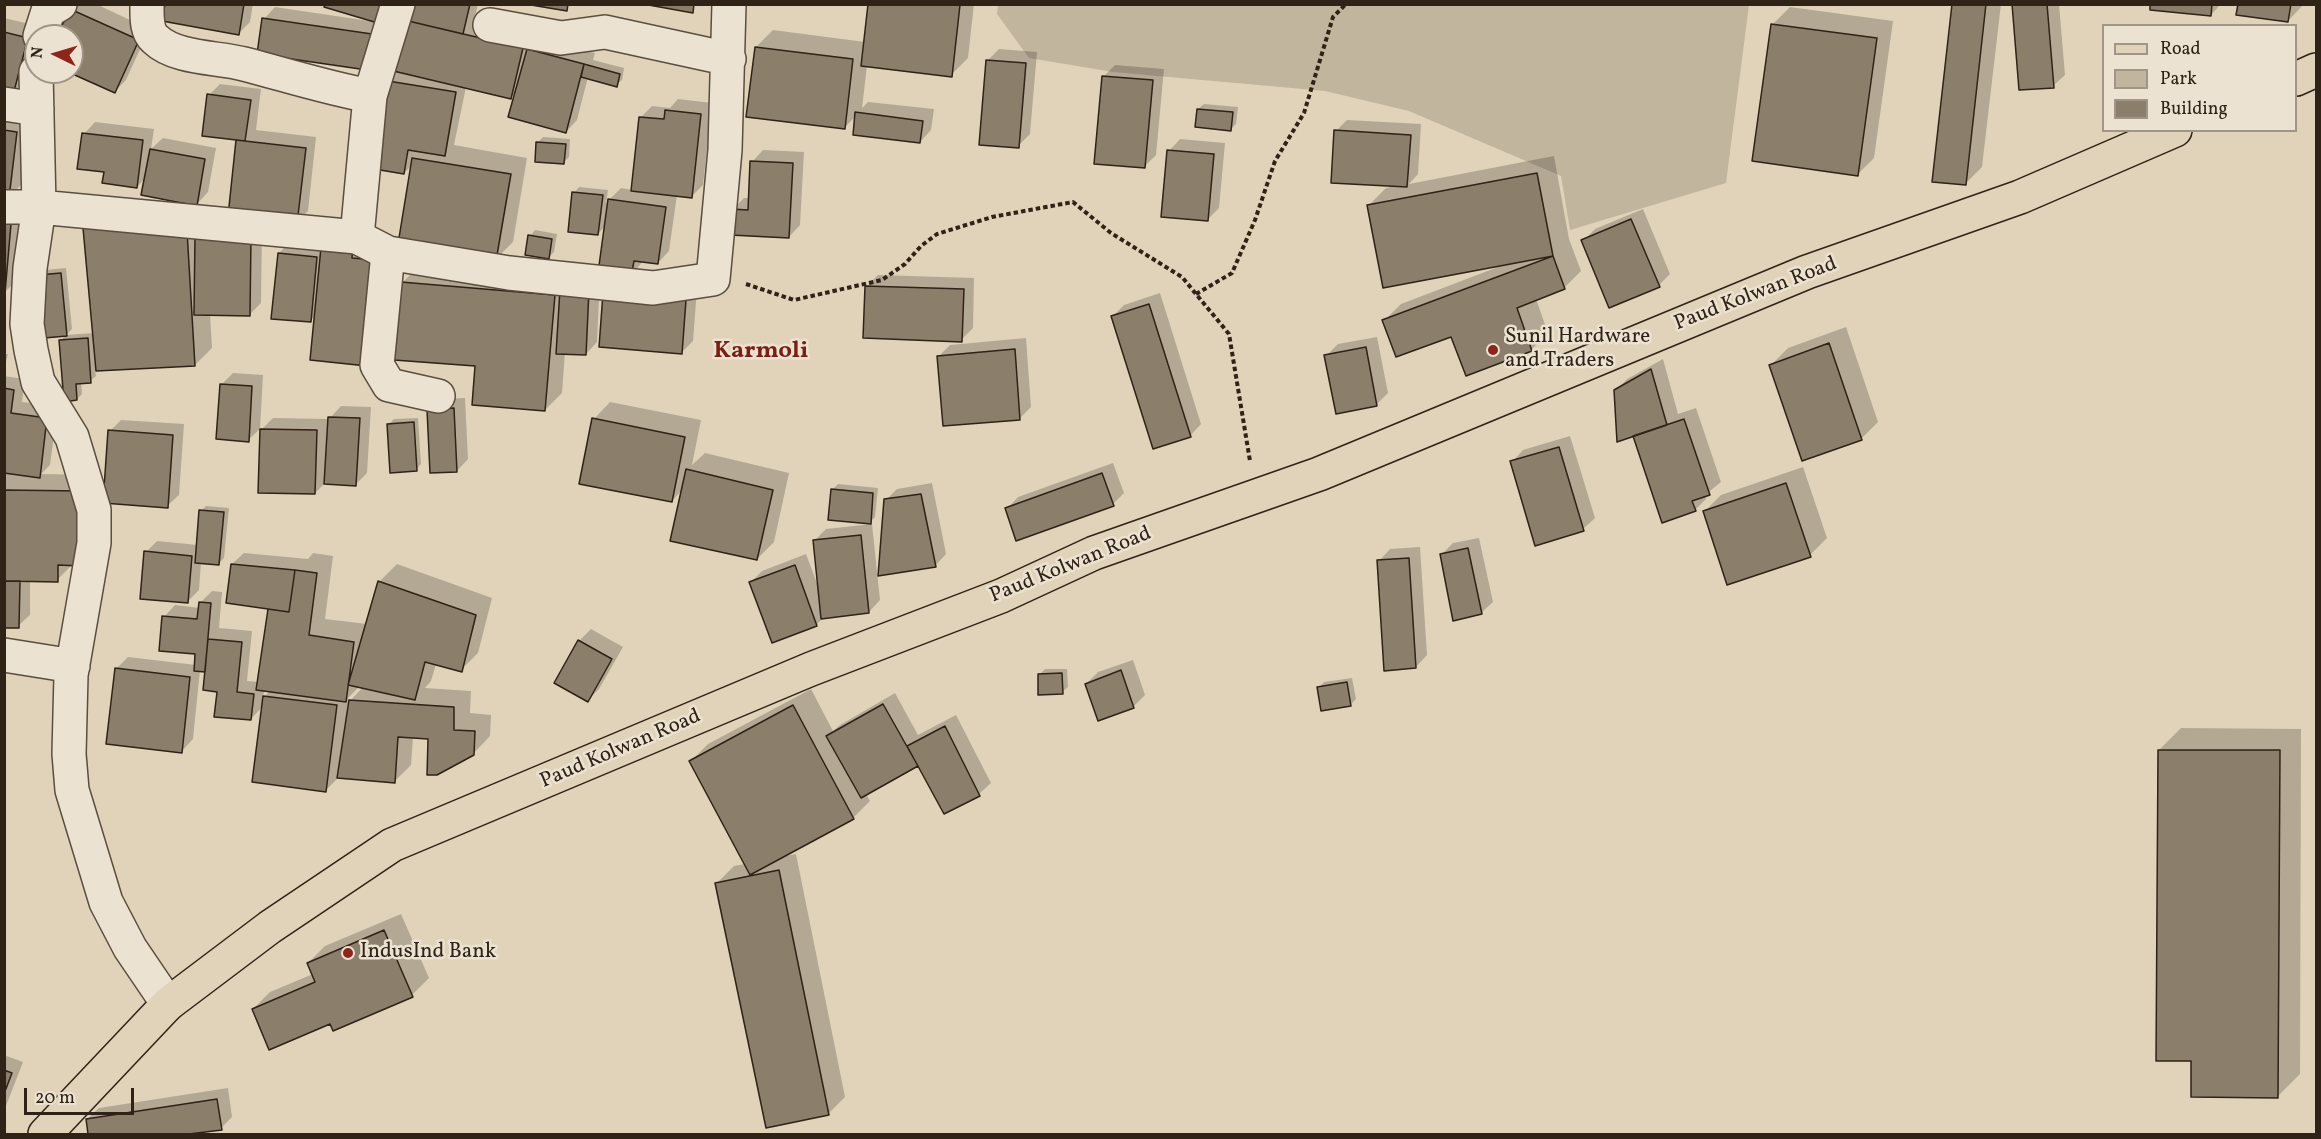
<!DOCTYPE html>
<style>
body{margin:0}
#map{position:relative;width:2321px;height:1139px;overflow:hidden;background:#e0d3b9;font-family:Vollkorn,serif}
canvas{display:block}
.frame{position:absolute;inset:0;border:6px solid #2f2216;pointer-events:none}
.legend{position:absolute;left:2102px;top:24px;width:195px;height:108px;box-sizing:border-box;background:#ebe2d2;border:2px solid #a09587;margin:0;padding:8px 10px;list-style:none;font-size:18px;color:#2f2216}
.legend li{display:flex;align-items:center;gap:12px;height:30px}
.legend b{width:30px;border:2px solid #a09587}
.north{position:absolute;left:24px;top:24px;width:60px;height:60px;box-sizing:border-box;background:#ebe2d2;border:2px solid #a09587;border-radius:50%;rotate:275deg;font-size:16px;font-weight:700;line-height:24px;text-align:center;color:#2f2216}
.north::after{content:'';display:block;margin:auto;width:21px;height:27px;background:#8f2418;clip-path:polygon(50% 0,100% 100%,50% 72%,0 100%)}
.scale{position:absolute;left:24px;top:1088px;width:110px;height:27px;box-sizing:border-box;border:3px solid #2f2216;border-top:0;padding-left:8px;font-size:18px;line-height:21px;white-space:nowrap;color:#2f2216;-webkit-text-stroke:4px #ebe2d2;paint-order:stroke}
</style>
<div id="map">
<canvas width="2321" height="1139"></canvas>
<div class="frame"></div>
<ul class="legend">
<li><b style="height:8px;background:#e0d3b9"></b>Road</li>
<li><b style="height:16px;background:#c2b59d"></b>Park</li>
<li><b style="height:16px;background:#8b7e6b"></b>Building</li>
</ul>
<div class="north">N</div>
<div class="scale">20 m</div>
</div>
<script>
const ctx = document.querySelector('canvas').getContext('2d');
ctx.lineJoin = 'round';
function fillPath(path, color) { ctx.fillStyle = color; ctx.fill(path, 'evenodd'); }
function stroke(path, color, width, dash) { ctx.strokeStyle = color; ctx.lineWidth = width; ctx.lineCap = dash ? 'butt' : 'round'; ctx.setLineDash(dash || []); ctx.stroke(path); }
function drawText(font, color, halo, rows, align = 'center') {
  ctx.font = font + ' Vollkorn,serif'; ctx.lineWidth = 5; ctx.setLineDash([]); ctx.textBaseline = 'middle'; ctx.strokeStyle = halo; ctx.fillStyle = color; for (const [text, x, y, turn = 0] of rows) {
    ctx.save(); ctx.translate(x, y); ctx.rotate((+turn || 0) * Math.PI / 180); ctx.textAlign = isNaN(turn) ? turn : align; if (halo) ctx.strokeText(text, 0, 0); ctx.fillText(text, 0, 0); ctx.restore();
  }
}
const green = new Path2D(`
 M998 4H1749V5L1726 183 1570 230 1561 176 1409 111 1325 91 1113 72 1029 58 997 14Z`);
const shadow = new Path2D(`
 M76 4H96L149 29 126 80 114 92 72 72V36H59Z
 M167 4H253L250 22 238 34Z
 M398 4 378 56 264 19 275 7 369 21Z
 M409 4H478L475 16 539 31 538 38 595 53 593 60 624 68 622 80 616 85 588 77 577 120 566 132 516 92 511 97 466 87 454 145 527 158 513 242 496 259 413 164 404 173 369 167Z
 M869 4H974L968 58 951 75 867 66 862 108 868 102 934 109 931 130 920 142 857 115 844 128 756 47 773 30 865 42Z
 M1954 4H2001L1982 167 1965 184Z
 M2013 4H2059L2065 75 2053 86Z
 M2152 4H2221L2211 15Z
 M2239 4H2304L2288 21Z
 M1790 7 1893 21 1874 158 1857 175 1773 24Z
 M4 18 38 26 24 82 12 93 4 91Z
 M999 49 1037 52 1030 134 1018 146 987 61Z
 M1115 65 1164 69 1156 155 1144 167 1103 77Z
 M220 84 261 89 256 130 316 137 308 211 297 222 230 214 238 139 209 95Z
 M678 99 712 103 703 185 691 197 677 195 669 251 658 263 643 261 631 276 605 226 598 234 574 193 579 187 608 190 606 203 621 188 633 190 641 117 652 106 670 108Z
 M1204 104 1238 107 1236 124 1230 130 1198 109Z
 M4 112 33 115 26 180 9 197 4 196Z
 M1347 120 1421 124 1418 174 1409 184 1554 156 1569 239 1581 271 1564 288 1536 299 1548 333 1531 350 1384 321 1401 304 1498 267 1369 205 1386 188 1396 186 1336 131Z
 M95 122 154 129 151 149 163 138 216 148 208 192 197 204 146 177 137 187 106 171 84 134Z
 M543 137 570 139 569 157 564 162 538 142Z
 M1180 139 1225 143 1219 208 1207 220 1169 151Z
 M763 150 804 152 800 225 789 237 733 209 744 198H750L752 162Z
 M4 206 27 208 22 275 5 292Z
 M1643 209 1670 274 1659 285 1583 241 1595 229Z
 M83 218 262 225 261 303 250 314H210L212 348 195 365 95 370 96 376 90 381 81 382 82 394 77 399 61 340 66 335 45 337V270L66 268 72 329 66 335 94 333Z
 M535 230 557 234 554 252 549 257 530 236Z
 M290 242 394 244 310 321 279 253Z
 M419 266 600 279 597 342 586 354 565 352 562 393 545 410 477 365 402 283Z
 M878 275 974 278 973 328 961 340 866 287Z
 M616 282 697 289 693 341 681 353Z
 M1160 293 1201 424 1190 436 1112 317 1124 305Z
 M1846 327 1878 422 1861 439 1771 365 1788 348Z
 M1377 337 1388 393 1376 405 1326 356 1338 344Z
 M1026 338 1031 407 1020 418 939 356 950 345Z
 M4 354H8L4 369Z
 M1663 359 1678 414 1696 408 1721 482 1705 495 1706 499 1695 510 1634 434 1615 391 1627 379Z
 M233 373 263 375 260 429 248 440 221 385Z
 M4 376 25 379 22 402 58 406 50 465 41 474 99 475 73 564 57 580H30V615L18 626H4Z
 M465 398 468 459 457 471 440 399Z
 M610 402 701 420 692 465 705 453 789 473 774 542 757 559 683 489 672 501 594 419Z
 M341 406 371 407 367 473 356 484 326 482 315 493 261 430 273 418 329 419Z
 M418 418 421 464 416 470 388 425 394 419Z
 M121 420 184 424 179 495 167 506 110 431Z
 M1570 436 1595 518 1583 529 1512 462 1523 450Z
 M1113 463 1124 493 1113 504 1007 509 1018 497Z
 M1803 467 1827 538 1810 555 1704 512 1721 495Z
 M932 483 946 554 935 566 886 500 897 489Z
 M838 484 878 488 875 517 870 522 832 490Z
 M206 506 229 508 224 558 219 563 201 562 199 590 187 602 146 552 157 541 198 545 201 511Z
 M872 524 880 600 869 612 824 617 816 625 750 583 762 571 806 554 818 586 814 541 826 529Z
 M1479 538 1493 602 1481 613 1441 555 1453 543Z
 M1420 547 1427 655 1416 667 1379 561 1390 549Z
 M244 553 308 559 313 553 333 556 325 619 367 624 380 581 397 564 492 598 478 653 461 670 436 664 431 681 425 688 471 691 470 713 491 715 490 736 473 754 430 738 413 737 411 765 394 782 339 777 325 791 263 706 251 719 218 690 207 670H200L193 739 182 751 116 669 128 657 196 665 197 652 164 617 175 605 200 608V603L212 591 222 592 219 628 252 631 247 681 259 682 269 607 232 564ZM360 686H364L350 701 348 698ZM264 690H271L263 698Z
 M591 629 623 647 599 689 588 700 556 682 579 641Z
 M1133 660 1145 695 1133 707 1086 684 1098 672Z
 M1045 669H1067L1068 687 1062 692 1040 674Z
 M1352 678 1356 699 1350 705 1319 688 1324 682Z
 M811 689 833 731 840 725 895 693 918 735 956 715 991 783 979 794 919 764 866 794 870 801 853 818 785 856 796 854 845 1097 828 1114 717 883 734 866 745 864 691 761 708 744Z
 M2181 728 2301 729 2300 1074 2278 1096 2192 1060 2159 750Z
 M401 914 429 978 412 995 331 1022 253 1009 270 992 313 974 308 963 325 946Z
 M4 1055 23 1062 4 1111Z
 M228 1088 232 1117 221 1128 179 1134H89L87 1119 99 1108Z`);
const building = new Path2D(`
 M165 4H244L239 35 162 21Z
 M325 4H388L381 24 324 7Z
 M407 4H470L463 34 404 20Z
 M525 4H568L567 11Z
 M643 4H694L693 13Z
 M868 4 960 5 952 77 861 66Z
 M1952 4H1986L1966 185 1932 182Z
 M2012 4H2047L2054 88 2019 90Z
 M2150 4H2212L2211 16 2150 10Z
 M2238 4H2291L2288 22 2236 15Z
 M70 9 139 40 115 93 68 72H72V36H57Z
 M262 18 372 34 367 70 257 54Z
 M404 20 523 48 511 99 385 69Z
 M1771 24 1877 38 1858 176 1752 161Z
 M4 32 28 38 13 95 4 93Z
 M755 47 853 59 845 129 746 117Z
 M527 49 584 64 566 133 508 117Z
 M986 60 1026 63 1019 148 979 145Z
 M584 64 620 74 617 87 581 77Z
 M1102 76 1153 80 1145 168 1094 164Z
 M382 80 456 92 445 156 408 150 404 174 368 168Z
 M207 94 251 100 245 141 202 136Z
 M1197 109 1233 112 1231 131 1195 127Z
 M665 110 701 114 692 198 631 191 639 117 664 119Z
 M855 112 923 121 920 143 853 135Z
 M4 130 17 132 9 198H4Z
 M1334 130 1411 135 1407 187 1331 183Z
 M82 133 143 140 137 188 102 183 104 172 77 169Z
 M236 140 306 148 297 224 228 216Z
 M536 142 566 144 564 164 535 162Z
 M150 149 205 159 197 206 141 195Z
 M1167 150 1214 154 1208 221 1161 217Z
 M412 158 511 174 496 261 398 244Z
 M750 161 793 163 789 238 730 235 731 209 748 210Z
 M1537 173 1553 256 1383 288 1367 205Z
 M572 192 603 195 598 235 568 232Z
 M608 199 666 207 658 264 634 261 631 278 598 273Z
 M82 217 187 231 195 366 96 371Z
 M1631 219 1660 287 1609 308 1581 240Z
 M4 224H11L5 293H4Z
 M195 235 251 236 250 316 194 315Z
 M528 235 552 239 549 259 525 255Z
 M322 237 353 241 352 258 377 260 367 366 310 360Z
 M278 253 317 257 311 322 271 319Z
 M1553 256 1565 289 1517 308 1532 351 1466 376 1451 337 1396 357 1382 320Z
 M61 273 67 336 44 338 38 275Z
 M401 282 555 295 545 411 472 405 475 366 394 360Z
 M865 286 964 289 962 342 863 338Z
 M560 289 589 290 586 355 556 354Z
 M603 293 686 300 682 354 599 347Z
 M1149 304 1191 437 1153 449 1111 316Z
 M88 338 91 383 76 384 77 400 64 402 59 340Z
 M1829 343 1862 440 1802 461 1769 365Z
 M1366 347 1377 406 1336 414 1324 355Z
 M1015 349 1020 420 943 426 937 356Z
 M1651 369 1667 425 1617 442 1614 390Z
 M220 384 252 386 249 442 216 439Z
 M4 388 14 390 11 413 47 418 40 478 4 473Z
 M454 408 457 472 430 473 427 410Z
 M328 417 360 418 356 486 324 484Z
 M592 418 685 437 672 502 579 484Z
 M1684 419 1710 495 1692 501 1696 511 1662 523 1633 436Z
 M414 422 417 471 390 473 387 424Z
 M260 429 317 430 315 494 258 493Z
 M108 430 173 435 168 508 103 503Z
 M1559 447 1584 531 1535 546 1510 461Z
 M686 469 773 490 757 560 670 541Z
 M1102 473 1114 506 1016 541 1005 508Z
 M1786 483 1811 557 1727 585 1703 511Z
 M831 489 873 493 871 524 828 520Z
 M4 490 83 491 81 566 58 565V582L4 581Z
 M921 494 936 567 878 576 884 499Z
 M199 510 224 512 219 565 195 563Z
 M861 535 869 613 821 619 813 540Z
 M1468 548 1482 614 1453 621 1440 554Z
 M144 551 192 556 188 603 140 599Z
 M1409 558 1416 668 1384 671 1377 560Z
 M231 564 295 570 289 612 226 603Z
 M795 565 817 626 772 643 749 582Z
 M295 570 317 573 309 635 354 642 346 702 256 690 268 609 289 612Z
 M4 581H20L19 628H4Z
 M378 581 476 615 462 672 425 662 415 700 348 685Z
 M199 602 211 603 205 672 194 671 195 654 159 651 162 616 197 619Z
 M208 639 242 642 237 692 254 694 251 720 214 717 217 692 203 690Z
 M578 640 612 659 588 702 554 683Z
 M115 668 190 677 182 753 106 744Z
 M1121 670 1134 708 1098 721 1085 684Z
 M1062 673 1063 694 1038 695V674Z
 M1347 682 1351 706 1321 711 1317 687Z
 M263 696 337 705 326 792 252 782Z
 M349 700 454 707V730L475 731 474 755 437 775H427L428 739 398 737 395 783 337 778Z
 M883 704 918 766 861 798 826 736Z
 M793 705 854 819 750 875 689 761Z
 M945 726 980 796 944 814 907 746Z
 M2158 750H2280L2278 1098 2191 1097V1061H2156Z
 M779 870 829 1115 766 1128 715 883Z
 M384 930 413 997 333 1031 330 1024 269 1050 252 1009 315 982 307 963Z
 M4 1070 12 1073 4 1094Z
 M217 1099 222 1130 189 1134H88L86 1119Z`);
const path = new Path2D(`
 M746 284 794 300 882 280 905 264 921 246 937 234 992 217 1073 202 1111 233 1182 277 1229 334 1250 461
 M1196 294 1232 273 1255 220 1275 161 1304 113 1333 17 1346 4`);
const minor = new Path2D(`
 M147 4C147 17 146 31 155 39 176 59 217 57 244 64 286 75 327 88 370 96
 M490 25 561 38 605 32 729 59
 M40 36 48 11 60 4
 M36 72 39 207 30 268 27 324 31 350 38 382 72 437 94 510V543L71 675 69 754 72 790 106 902 130 948 168 1004
 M4 104 37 109
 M4 207H39L357 237 388 253 509 273 653 288 713 279 725 150 729 4
 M357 237 370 96 398 4
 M388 253 377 365 389 385 438 396
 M4 655 73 666`);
const major = new Path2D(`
 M2296 79 2316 70
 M45 1134 168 1004 270 927 392 845 811 669 1001 596 1094 553 1319 474 1807 272 2020 197 2175 130`);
const markers = [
 [1493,350,6,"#8f2418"],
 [348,953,6,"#8f2418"]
];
const streetNames = [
 ["Paud Kolwan Road",1756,295,-21],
 ["Paud Kolwan Road",1071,566,-22],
 ["Paud Kolwan Road",621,750,-23]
];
const poiNames = [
 ["Sunil Hardware",1505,338],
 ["and Traders",1505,362],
 ["IndusInd Bank",360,953]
];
const quarterNames = [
 ["Karmoli",761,353]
];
fillPath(green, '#c2b59d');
fillPath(shadow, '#0003');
fillPath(building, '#8b7e6b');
stroke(building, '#2f2216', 1.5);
stroke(minor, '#5b4e3f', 36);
stroke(major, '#2f2216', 36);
stroke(path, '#2f2216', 4, [4.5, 3]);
stroke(minor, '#ebe2d2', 33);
stroke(major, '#e0d3b9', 33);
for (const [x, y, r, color] of markers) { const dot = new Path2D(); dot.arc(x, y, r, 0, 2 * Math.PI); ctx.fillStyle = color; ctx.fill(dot); stroke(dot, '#ebe2d2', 2); }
drawText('21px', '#2f2216', '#ebe2d2', streetNames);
drawText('21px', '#2f2216', '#ebe2d2', poiNames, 'left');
drawText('bold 24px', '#7a1f14', '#ebe2d2', quarterNames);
</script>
